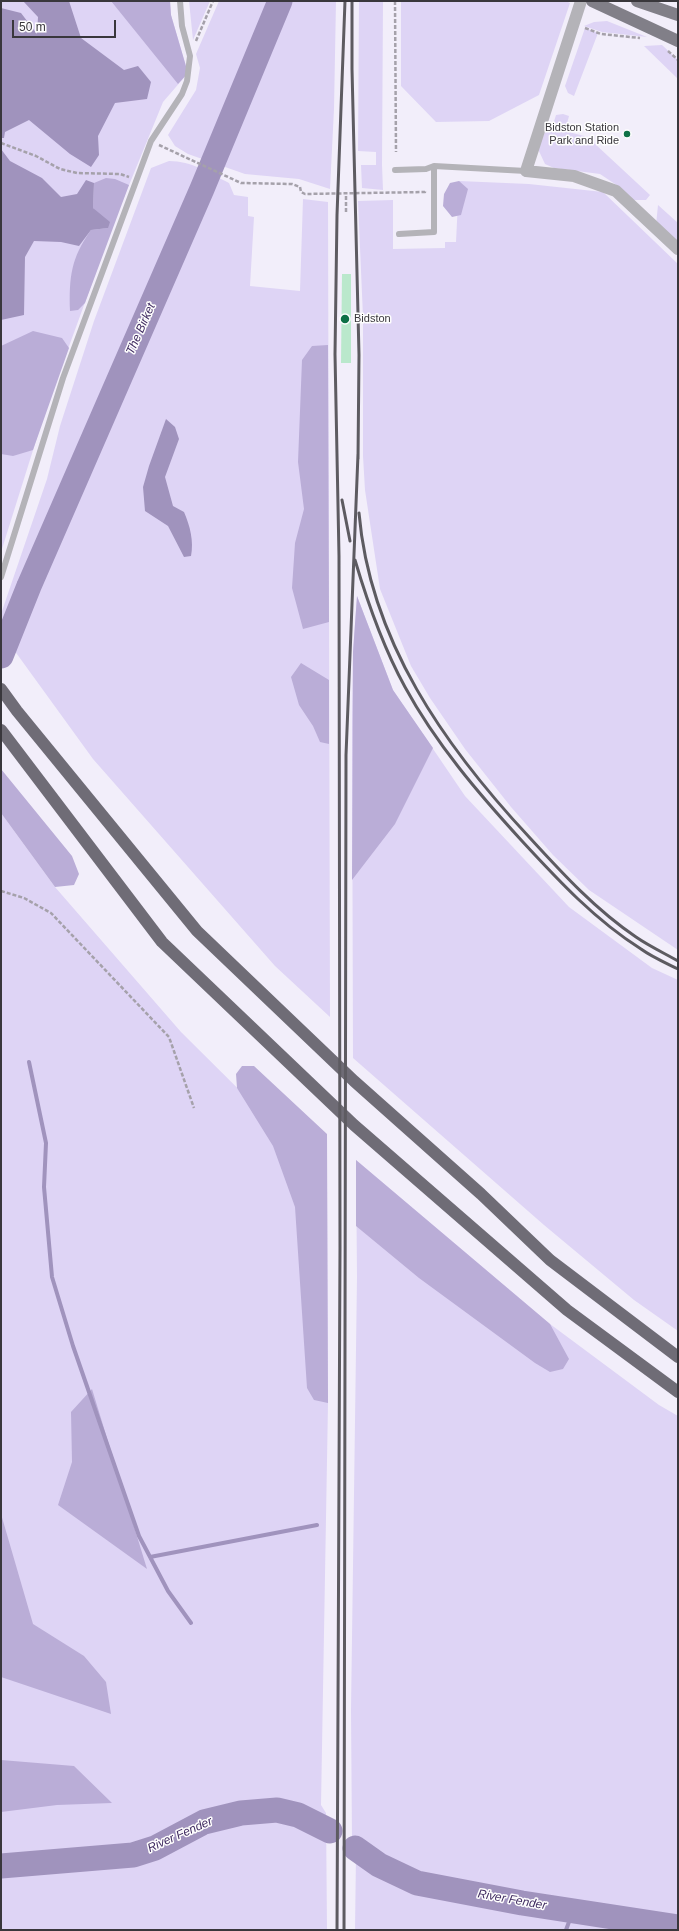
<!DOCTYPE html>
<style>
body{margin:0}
#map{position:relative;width:679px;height:1931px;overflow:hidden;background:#f2eefa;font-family:Arial,sans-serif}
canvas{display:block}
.frame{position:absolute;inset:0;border:2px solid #39373c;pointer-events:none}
.scale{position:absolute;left:12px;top:20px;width:104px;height:18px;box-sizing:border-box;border:2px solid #39373c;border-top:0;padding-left:5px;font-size:12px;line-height:14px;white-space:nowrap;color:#39373c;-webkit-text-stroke:3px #fefefe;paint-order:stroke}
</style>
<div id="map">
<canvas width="679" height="1931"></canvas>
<div class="frame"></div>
<div class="scale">50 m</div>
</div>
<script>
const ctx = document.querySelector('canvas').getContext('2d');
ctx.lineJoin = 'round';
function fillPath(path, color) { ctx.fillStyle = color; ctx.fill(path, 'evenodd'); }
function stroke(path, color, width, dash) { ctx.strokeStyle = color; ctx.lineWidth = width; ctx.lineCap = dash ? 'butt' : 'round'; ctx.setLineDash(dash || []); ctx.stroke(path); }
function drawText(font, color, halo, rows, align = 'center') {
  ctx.font = font + ' Arial,sans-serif'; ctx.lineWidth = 3; ctx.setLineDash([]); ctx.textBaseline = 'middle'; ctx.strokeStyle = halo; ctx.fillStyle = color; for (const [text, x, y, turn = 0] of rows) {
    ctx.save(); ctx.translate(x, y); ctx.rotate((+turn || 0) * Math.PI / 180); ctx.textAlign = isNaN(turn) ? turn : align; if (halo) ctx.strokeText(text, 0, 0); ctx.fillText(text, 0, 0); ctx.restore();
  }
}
const green = new Path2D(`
 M1 1H170L171 15 188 73 163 102 118 212 45 412 1 552Z
 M189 1H210L193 40Z
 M219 1H336L334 109 330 189 299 179 245 174 188 154 175 146 168 135 196 90 200 68 196 54Z
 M359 1H383L382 165 383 190 362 188 361 165H376V152L358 151Z
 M401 1H566L570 3 539 95 489 121 436 122 401 86Z
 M607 21 647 37 602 32 584 26 594 22Z
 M585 28 598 33 574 96 568 93 565 86Z
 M662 45 678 60V79L644 46Z
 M563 114 569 116 565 131 584 136 594 143 650 195 646 200H631L618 186 600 174 554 168 545 164 538 149 547 127 552 128 556 115Z
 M169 161C192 161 209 173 229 183L234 195 248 197V216L254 217 250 286 300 291 303 199 328 202 330 1017 275 966 93 759 1 632V614L47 479 60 426 94 321 151 168Z
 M459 181 529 184 603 192 678 264V950L589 890 553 855 511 807 465 749 430 698 411 666 380 589 365 490 363 456V317L358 201 393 200V249L445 248V242H456Z
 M658 205 678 223V245L656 225Z
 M357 596 393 690 465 796 569 907 652 968 678 980V1331L634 1300 544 1225 353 1058 352 722 353 652Z
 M1 813 55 887 181 1032 327 1177 328 1403 321 1805 326 1813 327 1930H1Z
 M356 1160 550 1324 659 1405 678 1416V1921L628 1915 418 1879 352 1841 351 1710 357 1277Z
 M356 1855 428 1891 577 1918 659 1930H355Z`);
const forest = new Path2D(`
 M111 1H170L171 15 188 73 178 84Z
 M106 178 115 179 129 185 85 303 78 310 70 311C69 277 71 258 91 230L108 228 93 208 94 183Z
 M459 181 468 189 461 215 452 217 443 206 444 194 450 183Z
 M33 331 62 338 69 348 33 450 13 456 1 454V346Z
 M328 345 329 622 303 629 292 588 295 543 304 509 298 462 302 360 312 346Z
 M357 596 393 690 433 748 395 824 352 880 353 652Z
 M301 663 329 680V744L320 742 313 726 299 705 291 677Z
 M1 769 72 856 79 874 74 885 55 887 1 813Z
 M242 1066H254L327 1134 328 1403 314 1400 307 1388 295 1207 273 1146 237 1088 236 1074Z
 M356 1160 550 1324 569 1359 563 1369 550 1372 535 1363 419 1278 356 1226Z
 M92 1389 147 1569 58 1505 72 1462 71 1412Z
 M1 1514 33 1624 84 1656 106 1682 111 1714 1 1677Z
 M1 1760 74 1766 112 1803 57 1805 1 1812Z`);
const water = new Path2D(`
 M23 1H69L81 38 124 70 138 66 151 82 147 99 115 103 98 136 99 155 91 167 70 154 29 120 5 132 4 138H1V8L21 13 37 34 38 17Z
 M1 149 10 161 42 178 61 197 77 194 86 180 94 183 93 208 110 222 108 228 91 230 79 246 61 242 34 241 25 257 24 315 1 320Z
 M166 419 175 427 179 439 165 477 173 506 184 512C190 526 194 541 191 556L184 557 168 526 145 511 143 487 149 466Z`);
const stream = new Path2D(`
 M19 583 29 586
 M29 1062 46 1143 44 1187 52 1277 73 1346 139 1536 168 1591 191 1623
 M150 1557 317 1525
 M566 1930 573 1911`);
const river = new Path2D(`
 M1 656 29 586 202 189 280 1
 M355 1848 379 1865 417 1883 522 1903 678 1927
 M1 1866 133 1855 155 1848 204 1822 241 1813 277 1810 298 1815 330 1831`);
const building = new Path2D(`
 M342 274H351V363H341Z`);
const path = new Path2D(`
 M395 1 396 152
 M585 28 601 34 640 38
 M196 41 213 1
 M668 51 678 60
 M1 143 36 156 60 169 77 173 120 174 129 177
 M159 145 241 183 292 184 300 187 301 192 305 194 425 192V191
 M346 212V194
 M1 891 24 898 51 913 169 1037 194 1108`);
const lane = new Path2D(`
 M395 170 426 169 434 166 526 171
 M399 234 434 232V166
 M1 577 63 378 151 141 182 94 187 81 190 56 182 26 180 1`);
const street = new Path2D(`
 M581 1 526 171 574 176 616 191 678 249`);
const primary = new Path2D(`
 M592 1 678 41
 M637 1 678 15`);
const highway = new Path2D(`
 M1 689 17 711 197 931 354 1081 481 1194 550 1260 678 1357
 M1 730 162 942 354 1125 567 1310 678 1392`);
const rail = new Path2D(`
 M352 1V69L359 355 358 459
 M342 500 350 541
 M359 513C370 641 445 747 530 838 563 874 596 910 636 937 649 946 664 953 678 961
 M355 560C368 604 383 647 405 687 436 744 479 794 522 841 558 880 595 920 641 949 652 957 666 963 678 969
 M337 1930 340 1247 339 556 335 354 337 215 345 1
 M344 1930 346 755 358 454`);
const markers = [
 [627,134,4,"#0e7046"],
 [345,319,5,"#0e7046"]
];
const poiNames = [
 ["Bidston Station",619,128],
 ["Park and Ride",619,141],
 ["Bidston",354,319,"left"]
];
const waterNames = [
 ["The Birket",141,329,-66],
 ["River Fender",180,1835,-24],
 ["River Fender",512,1900,10]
];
fillPath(green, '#ded4f5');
fillPath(forest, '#baadd7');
fillPath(water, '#a093bd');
stroke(stream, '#a093bd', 4);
stroke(river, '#a093bd', 25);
fillPath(building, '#bae8cc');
stroke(path, '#a5a1aa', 2.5, [4, 2]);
stroke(lane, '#b4b3b8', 6);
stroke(street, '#b4b3b8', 12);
stroke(primary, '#817f88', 12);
stroke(highway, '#6f6c76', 12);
stroke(rail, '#5d5b61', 3);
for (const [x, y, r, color] of markers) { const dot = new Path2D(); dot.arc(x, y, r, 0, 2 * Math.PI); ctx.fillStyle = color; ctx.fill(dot); stroke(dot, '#fefefe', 1.5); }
drawText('11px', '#39373c', '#fefefe', poiNames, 'right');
drawText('italic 12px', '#402c61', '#fefefe', waterNames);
</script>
